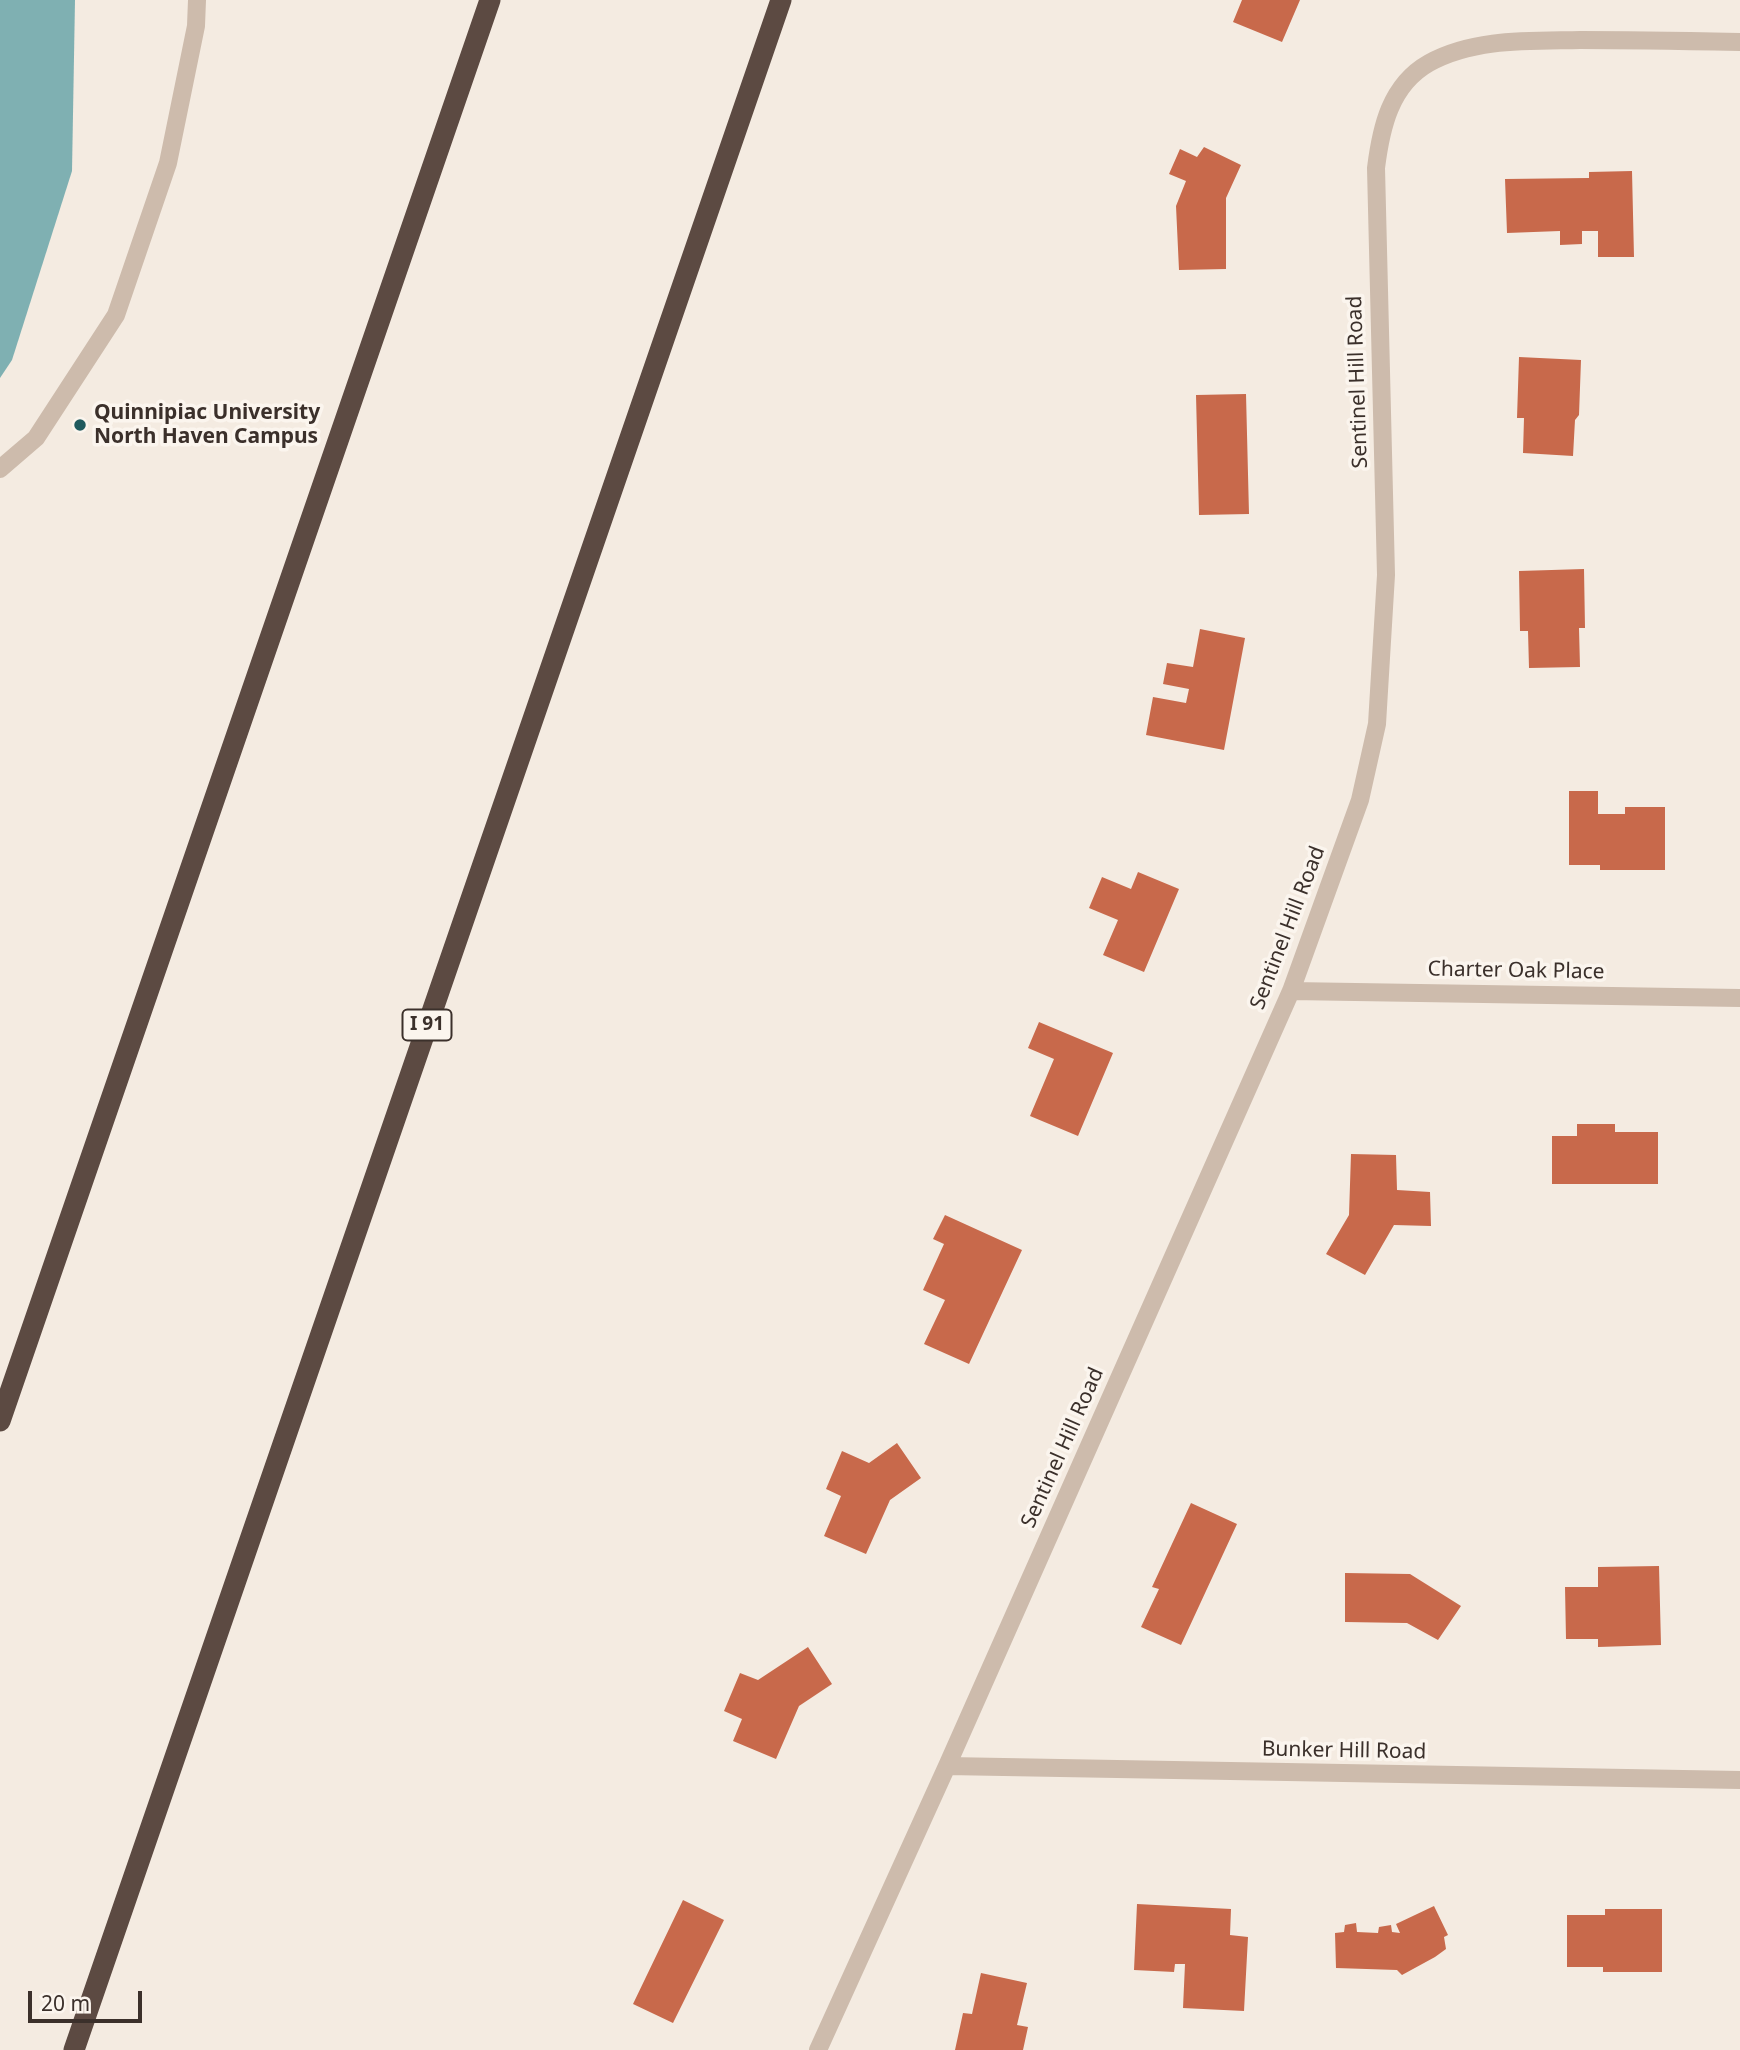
<!DOCTYPE html>
<style>
body{margin:0}
#map{position:relative;width:1740px;height:2050px;overflow:hidden;background:#f4ebe1;font-family:"Noto Sans",sans-serif}
canvas{display:block}
.scale{position:absolute;left:28px;top:1991px;width:114px;height:32px;box-sizing:border-box;border:4px solid #3b302b;border-top:0;padding-left:9px;font-size:21px;line-height:24px;white-space:nowrap;color:#3b302b;-webkit-text-stroke:5px #fbf5ee;paint-order:stroke}
</style>
<div id="map">
<canvas width="1740" height="2050"></canvas>
<div class="scale">20 m</div>
</div>
<script>
const ctx = document.querySelector('canvas').getContext('2d');
ctx.lineJoin = 'round';
function fillPath(path, color) { ctx.fillStyle = color; ctx.fill(path, 'evenodd'); }
function stroke(path, color, width, dash) { ctx.strokeStyle = color; ctx.lineWidth = width; ctx.lineCap = dash ? 'butt' : 'round'; ctx.setLineDash(dash || []); ctx.stroke(path); }
function drawText(font, color, halo, rows, align = 'center') {
  ctx.font = font + ' "Noto Sans",sans-serif'; ctx.lineWidth = 7; ctx.setLineDash([]); ctx.textBaseline = 'middle'; ctx.strokeStyle = halo; ctx.fillStyle = color; for (const [text, x, y, turn = 0] of rows) {
    ctx.save(); ctx.translate(x, y); ctx.rotate((+turn || 0) * Math.PI / 180); ctx.textAlign = isNaN(turn) ? turn : align; if (halo) ctx.strokeText(text, 0, 0); ctx.fillText(text, 0, 0); ctx.restore();
  }
}
const water = new Path2D(`
 M0 0H75L72 171 12 360 0 378Z`);
const building = new Path2D(`
 M1242 0H1300L1282 42 1233 22Z
 M1204 147 1241 165 1226 198V269L1179 270 1176 206 1186 181 1169 174 1180 149 1197 157Z
 M1632 171 1634 257H1598V231H1582V244L1560 245V231L1507 233 1505 179 1589 178V172Z
 M1519 357 1581 360 1579 415 1575 420 1573 456 1523 453 1524 418H1517Z
 M1246 394 1249 514 1199 515 1196 395Z
 M1584 569 1585 628H1579L1580 667 1529 668 1528 631H1520L1519 571Z
 M1200 629 1245 638 1224 750 1146 735 1153 697 1186 703 1189 689 1163 684 1167 663 1193 667Z
 M1569 791H1598V814H1625V807H1665V870H1600V865H1569Z
 M1138 872 1179 889 1144 972 1103 955 1118 920 1089 908 1102 877 1131 889Z
 M1039 1022 1113 1053 1078 1136 1030 1116 1054 1059 1028 1048Z
 M1577 1124H1615V1132H1658V1184H1552V1136H1577Z
 M1351 1154 1396 1155 1397 1190 1430 1192 1431 1226 1394 1225 1365 1275 1326 1254 1349 1215Z
 M945 1215 1022 1250 969 1364 924 1344 945 1300 923 1290 944 1244 933 1239Z
 M897 1443 921 1478 890 1500 866 1554 824 1536 841 1496 826 1489 842 1451 869 1463Z
 M1191 1503 1237 1524 1181 1645 1141 1627 1159 1589 1152 1587Z
 M1659 1566 1661 1645 1598 1647V1639H1566L1565 1587H1598V1567Z
 M1345 1573 1410 1574 1461 1606 1438 1640 1407 1623 1345 1622Z
 M808 1647 832 1684 799 1706 776 1759 733 1741 742 1719 724 1711 740 1673 758 1680Z
 M683 1900 724 1920 673 2023 633 2004Z
 M1137 1904 1231 1909 1230 1935 1248 1937 1244 2011 1183 2008 1185 1964H1175L1174 1972 1134 1970Z
 M1434 1906 1448 1935 1444 1937 1446 1949 1435 1957 1402 1975 1397 1970 1336 1968 1335 1933 1344 1932 1345 1925 1356 1923 1357 1932 1378 1933 1379 1927 1391 1925 1392 1932 1400 1933 1396 1924Z
 M1605 1909H1662V1972H1603V1967H1567V1915H1605Z
 M981 1973 1027 1983 1017 2025 1028 2027 1023 2050H955L963 2013 972 2014Z`);
const service = new Path2D(`
 M0 469 36 438 116 315 168 163 196 26 197 0`);
const minor = new Path2D(`
 M1291 991 1740 998
 M947 1766 1740 1780
 M818 2050 947 1766 1291 991 1360 800 1377 724 1386 575 1376 168C1381 128 1390 85 1429 63 1474 38 1530 41 1580 40 1633 40 1687 41 1740 42`);
const motorway = new Path2D(`
 M0 1421 490 0
 M74 2050 781 0`);
const markers = [
 [80,425,7,"#1f5a5e"]
];
const shields = [
 [427,1025,49]
];
const shieldNames = [
 ["I 91",427,1025]
];
const streetNames = [
 ["Sentinel Hill Road",1358,382,-92],
 ["Sentinel Hill Road",1288,928,-69],
 ["Charter Oak Place",1516,971,1],
 ["Sentinel Hill Road",1063,1448,-66],
 ["Bunker Hill Road",1344,1751,1]
];
const poiNames = [
 ["Quinnipiac University",94,413],
 ["North Haven Campus",94,437]
];
fillPath(water, '#7fb0b2');
fillPath(building, '#c8694b');
stroke(service, '#cdbbac', 18);
stroke(minor, '#cdbbac', 18);
stroke(motorway, '#5c4a42', 21);
for (const [x, y, r, color] of markers) { const dot = new Path2D(); dot.arc(x, y, r, 0, 2 * Math.PI); ctx.fillStyle = color; ctx.fill(dot); stroke(dot, '#fbf5ee', 2.5); }
for (const [x, y, w] of shields) { const box = new Path2D(); box.roundRect(x - w / 2, y - 15.5, w, 31, 5); ctx.fillStyle = '#fbf5ee'; ctx.fill(box); stroke(box, '#3b302b', 2); }
drawText('bold 19px', '#3b302b', null, shieldNames);
drawText('21px', '#3b302b', '#fbf5ee', streetNames);
drawText('bold 21px', '#3b302b', '#fbf5ee', poiNames, 'left');
</script>
